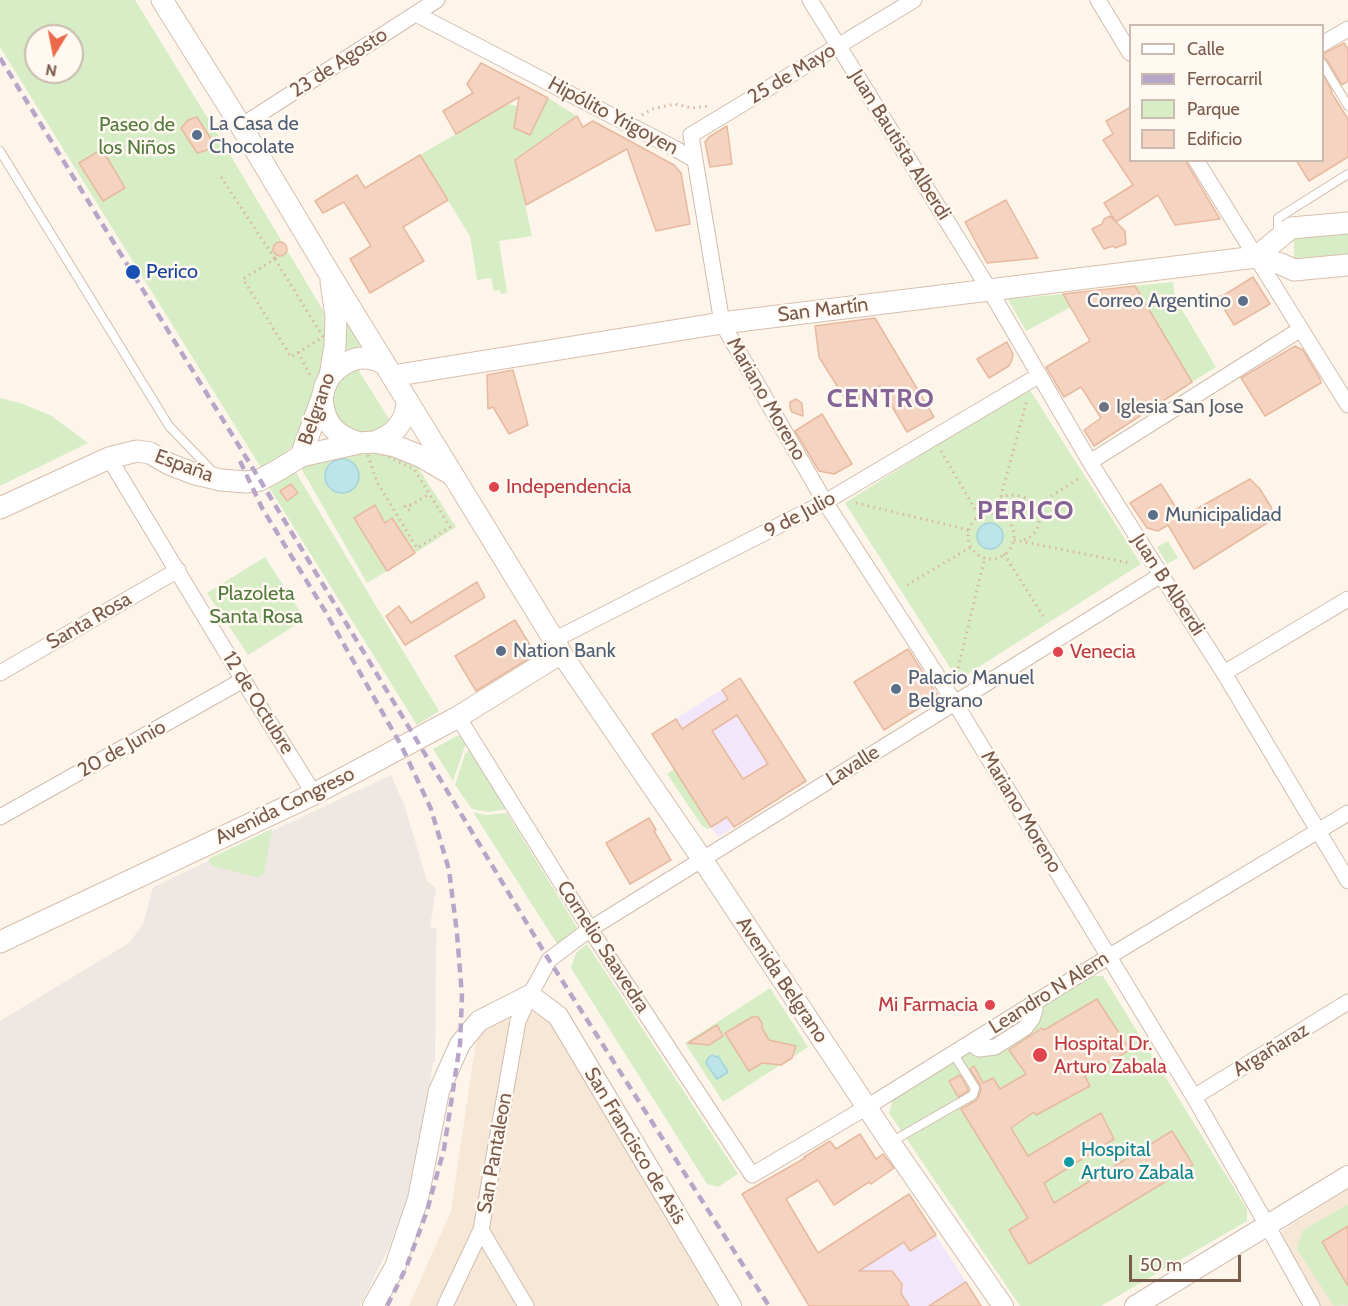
<!DOCTYPE html>
<meta charset="utf-8">
<style>
body{margin:0}
#map{position:relative;width:1348px;height:1306px;overflow:hidden;background:#fdf5ea;font-family:Cabin,sans-serif}
canvas{display:block}
.legend{position:absolute;left:1129px;top:24px;width:195px;height:138px;box-sizing:border-box;background:#fff9f1;border:2px solid #cabaaf;margin:0;padding:8px 10px;list-style:none;font-size:18px;color:#7a5b4b}
.legend li{display:flex;align-items:center;gap:12px;height:30px}
.legend b{width:30px;border:2px solid #cabaaf}
.north{position:absolute;left:24px;top:24px;width:60px;height:60px;box-sizing:border-box;background:#fff9f1;border:2px solid #cabaaf;border-radius:50%;rotate:190deg;font-size:16px;font-weight:700;line-height:24px;text-align:center;color:#7a5b4b}
.north::after{content:'';display:block;margin:auto;width:21px;height:27px;background:#ec6a4a;clip-path:polygon(50% 0,100% 100%,50% 72%,0 100%)}
.scale{position:absolute;left:1129px;top:1255px;width:112px;height:27px;box-sizing:border-box;border:3px solid #7a5b4b;border-top:0;padding-left:8px;font-size:18px;line-height:21px;white-space:nowrap;color:#7a5b4b;-webkit-text-stroke:4px #fff9f1;paint-order:stroke}
</style>
<div id="map">
<canvas width="1348" height="1306"></canvas>
<ul class="legend">
<li><b style="height:8px;background:#fff"></b>Calle</li>
<li><b style="height:8px;background:#b8a6c9"></b>Ferrocarril</li>
<li><b style="height:16px;background:#d7edc6"></b>Parque</li>
<li><b style="height:16px;background:#f4d3c0"></b>Edificio</li>
</ul>
<div class="north">N</div>
<div class="scale">50 m</div>
</div>
<script>
const ctx = document.querySelector('canvas').getContext('2d');
ctx.lineJoin = 'round';
function fillPath(path, color) { ctx.fillStyle = color; ctx.fill(path, 'evenodd'); }
function stroke(path, color, width, dash) { ctx.strokeStyle = color; ctx.lineWidth = width; ctx.lineCap = dash ? 'butt' : 'round'; ctx.setLineDash(dash || []); ctx.stroke(path); }
function drawText(font, color, halo, rows, align = 'center') {
  ctx.font = font + ' Cabin,sans-serif'; ctx.lineWidth = 5; ctx.setLineDash([]); ctx.textBaseline = 'middle'; ctx.strokeStyle = halo; ctx.fillStyle = color; for (const [text, x, y, turn = 0] of rows) {
    ctx.save(); ctx.translate(x, y); ctx.rotate((+turn || 0) * Math.PI / 180); ctx.textAlign = isNaN(turn) ? turn : align; if (halo) ctx.strokeText(text, 0, 0); ctx.fillText(text, 0, 0); ctx.restore();
  }
}
const residential = new Path2D(`
 M507 996 548 997 741 1306H409L451 1211 481 1007Z
 M1348 1189V1306H1319L1284 1242 1282 1236 1283 1230Z`);
const industrial = new Path2D(`
 M391 775 405 807 427 881 436 888 430 927 437 929 436 952 435 1062H433L426 1117 416 1167 404 1207 390 1245 360 1306H0V1021L129 943 143 924 153 887Z`);
const education = new Path2D(`
 M740 678 806 781 718 837 652 734Z
 M909 1194 966 1282 929 1306H809L787 1271 818 1253Z`);
const green = new Path2D(`
 M0 0H135L220 138 324 312 326 333 320 372 315 384 300 440 263 471 0 47ZM36 36H72V72H36Z
 M548 98 577 116 515 160 532 236 499 241 507 293 501 294 500 290 494 291 491 278 477 280 470 236 420 155 507 104 518 106 514 128 530 135Z
 M1348 229V259L1294 263V234Z
 M1173 282 1175 298 1216 367 1192 382 1135 286Z
 M1063 294 1071 307 1026 331 1008 299Z
 M344 306 369 344 342 351Z
 M354 363 394 427 371 439 335 426 327 388Z
 M1028 387 1141 564 958 680 845 503Z
 M0 398 20 403 50 415 88 443 0 486Z
 M358 447 414 461 456 527 415 553 393 519 385 523 375 506 354 518 387 571 367 583 298 463Z
 M292 466 439 711 417 725 265 481Z
 M1168 541 1178 558 1167 564 1157 547Z
 M265 557 305 619 248 655 207 593Z
 M457 736H461L466 743 453 781 433 749Z
 M470 749 506 809 489 812 472 809 455 785 465 754Z
 M674 769 711 827 708 829 702 826 667 774Z
 M473 812 486 815 507 813 578 929 561 950Z
 M272 829 264 874 256 877 211 865 209 861 210 858Z
 M587 944 738 1174 718 1187 707 1184 571 968 576 953Z
 M1089 976H1103L1247 1209V1221L1101 1306H1020L889 1113 893 1099Z
 M770 988 808 1047 723 1102 685 1043Z
 M1348 1204V1305L1334 1306 1297 1249 1302 1231Z`);
const water = new Path2D(`
 M325 476a17 17 0 1 1 34 0a17 17 0 1 1-34 0Z
 M977 536a13 13 0 1 1 26 0a13 13 0 1 1-26 0Z
 M712 1055 716 1057 718 1056 728 1072 717 1079 706 1063 708 1058Z`);
const building = new Path2D(`
 M1344 43 1348 49V81L1342 85 1327 60 1323 57V54Z
 M481 63 548 98 530 135 514 128 519 97 456 134 443 111 473 93 467 84Z
 M1323 75 1332 91 1331 92 1348 119V157L1309 181 1296 160H1323Z
 M1131 107V160H1185L1220 219 1175 225 1158 195 1116 222 1104 203 1133 185 1103 140 1113 134 1106 121Z
 M577 116 583 127 593 121 674 165 681 173 690 224 656 231 627 149 526 205 515 160Z
 M197 117 213 142 207 150 197 153 181 128 188 120Z
 M727 126 732 164 710 167 705 142 709 137Z
 M102 149 125 188 103 201 79 163Z
 M420 155 448 200 403 227 424 261 370 293 350 259 371 246 344 202 323 213 315 201 357 175 365 188Z
 M1006 200 1038 258 987 263 965 222Z
 M1110 216 1125 231 1126 244 1115 248 1113 246 1104 249 1092 229 1102 224 1104 219Z
 M273 249a7 7 0 1 1 14 0a7 7 0 1 1-14 0Z
 M1253 277 1270 304 1234 325 1217 297 1224 295Z
 M1135 286 1192 382 1094 446 1084 430 1101 418 1081 387 1064 397 1046 367 1090 341 1063 294Z
 M875 318 934 417 907 432 880 386 849 405 819 357 815 326Z
 M1007 342 1013 354 1012 360 1009 366 989 378 977 359Z
 M1295 346 1303 350 1320 379 1321 383 1265 416 1241 378Z
 M513 370 528 425 509 434 493 407 488 409 487 375Z
 M796 399 802 403 803 416 792 412 790 408V402Z
 M822 414 852 464 834 474 819 471 795 431Z
 M1250 479 1260 489 1271 507 1275 518 1194 569 1168 525 1158 531 1147 528 1130 503 1161 484 1182 517Z
 M291 484 298 493 287 501 280 491Z
 M375 505 385 523 392 518 415 553 387 571 354 518Z
 M477 582 485 597 405 645 386 616 399 606 411 623Z
 M515 620 530 645 528 659 476 691 455 656Z
 M908 649 938 696 884 730 854 682Z
 M740 678 806 781 734 827 727 817 711 827 652 734 676 719 682 729 728 699 722 690ZM737 715 768 764 743 779 712 731Z
 M649 818 656 830 654 831 671 860 630 884 606 843Z
 M1097 999 1130 1050 1085 1076 1090 1086 1036 1115 1034 1112 1011 1128 1028 1156 1101 1113 1114 1139 1044 1183 1054 1203 1172 1131 1193 1165 1029 1264 1009 1230 1028 1218 961 1109 977 1100 981 1090 980 1085 970 1069 974 1066 983 1083 993 1078 1000 1089 1026 1074 1009 1050 1042 1028 1044 1030Z
 M752 1017H758L762 1023V1028L769 1040 796 1046 792 1058 781 1065 762 1063 749 1071 725 1033Z
 M717 1025 723 1036 709 1045 688 1043Z
 M960 1075 968 1089V1091L958 1097 949 1081Z
 M860 1134 876 1159 883 1154 894 1168 871 1184 869 1182 834 1205 818 1180 786 1199 818 1253 909 1194 936 1235 910 1251 904 1242 859 1271H892L902 1284 901 1293 909 1306H809L742 1194 805 1158 804 1157 830 1141 836 1149Z
 M1348 1226V1286L1322 1242Z
 M966 1282 981 1306H929Z`);
const path = new Path2D(`
 M642 115 652 109 675 104 692 108 710 106
 M221 177 275 259
 M275 259 323 337 291 357 243 279Z
 M298 352 311 377
 M372 449 414 469 450 527 417 548 377 482 367 453Z
 M941 451 979 516
 M1001 499C1005 495 1008 495 1014 495 1043 498 1049 533 1021 541
 M856 503 969 530
 M405 507a3 3 0 1 1 6 0a3 3 0 1 1-6 0Z
 M410 506 429 494
 M1036 506 1078 479
 M968 536a23 23 0 1 1 46 0a23 23 0 1 1-46 0Z
 M996 514 1027 400
 M1014 540 1130 563
 M1004 554 1043 616
 M907 585 971 547
 M958 668 985 557`);
const service = new Path2D(`
 M1322 63 1348 106
 M0 151 169 426 214 473
 M1278 233V218L1348 174
 M891 1142 973 1095 975 1088 953 1053`);
const minor = new Path2D(`
 M810 0 989 289 1090 462 1161 575 1224 673 1348 881
 M1098 0 1130 53
 M416 14 674 148 695 160 722 323 825 502 955 703 1194 1097 1267 1225 1312 1306
 M1322 44 1348 29
 M241 126 437 0
 M695 160 691 135 914 0
 M1196 160 1348 405
 M109 458 243 680 314 794
 M1090 462 1301 329
 M554 640 825 502 1038 376
 M0 673 178 570
 M1224 673 1348 599
 M458 717 590 929 752 1175 867 1107 1108 957 1348 813
 M0 817 243 680
 M970 1043 979 1049 995 1047 1025 1028 1032 1019 1035 1010 1034 1002
 M1194 1097 1348 1002
 M481 1230 526 1306
 M445 1306 481 1230 518 1021 530 995 549 960 590 929 1161 575`);
const tertiary = new Path2D(`
 M561 653 702 859 890 1142 1003 1306
 M373 1306 395 1267 418 1199 439 1091 460 1044 479 1021 530 995 558 1016 731 1306
 M1135 1306 1348 1176`);
const secondary = new Path2D(`
 M1256 257 1291 228 1348 223
 M330 376C346 359 363 352 385 364
 M392 376 722 323 1256 257 1281 264 1294 270 1348 265
 M322 398C324 423 334 435 359 443
 M374 442C394 436 407 421 407 400
 M301 456 322 398 325 386 330 376 335 346 336 316 331 282
 M0 508 109 458 137 451 150 453 169 464 195 474 221 480 246 482 260 480 280 469 301 456 359 443 374 442 395 446 420 456 451 474
 M0 942 314 794 458 717 561 653 554 640 329 273 241 126 162 0`);
const rail = new Path2D(`
 M0 58 260 480 549 960 769 1306
 M240 461 262 508 325 611 402 747 431 809 449 870 457 933 462 996 460 1044 444 1149 427 1211 406 1268 387 1306`);
const markers = [
 [197,135,6,"#5c6f8a"],
 [133,272,8,"#1a4fb4"],
 [1243,301,6,"#5c6f8a"],
 [1104,407,6,"#6b7280"],
 [494,487,6,"#e0444e"],
 [1153,515,6,"#5c6f8a"],
 [501,651,6,"#5c6f8a"],
 [1058,652,6,"#e0444e"],
 [896,689,6,"#5c6f8a"],
 [990,1005,6,"#e0444e"],
 [1040,1055,8,"#e0444e"],
 [1069,1162,6,"#0f9aa8"]
];
const streetNames = [
 ["23 de Agosto",339,63,-33],
 ["25 de Mayo",792,74,-31],
 ["Hipólito Yrigoyen",613,116,28],
 ["Juan Bautista Alberdi",900,145,58],
 ["San Martín",823,310,-7],
 ["Mariano Moreno",766,399,60],
 ["Belgrano",317,409,-71],
 ["España",184,466,20],
 ["9 de Julio",800,515,-28],
 ["Juan B Alberdi",1168,585,57],
 ["Santa Rosa",89,621,-30],
 ["12 de Octubre",258,703,58],
 ["20 de Junio",122,749,-29],
 ["Lavalle",853,766,-32],
 ["Avenida Congreso",285,806,-26],
 ["Mariano Moreno",1021,812,59],
 ["Cornelio Saavedra",603,947,57],
 ["Avenida Belgrano",782,980,56],
 ["Leandro N Alem",1049,993,-32],
 ["Argañaraz",1271,1050,-31],
 ["San Francisco de Asis",635,1146,59],
 ["San Pantaleon",495,1153,-80]
];
const serviceNames = [
 ["La Casa de",209,124],
 ["Chocolate",209,147],
 ["Correo Argentino",1231,301,"right"],
 ["Municipalidad",1165,515],
 ["Nation Bank",513,651],
 ["Palacio Manuel",908,678],
 ["Belgrano",908,701]
];
const parkNames = [
 ["Paseo de",137,125],
 ["los Niños",137,148],
 ["Plazoleta",256,594],
 ["Santa Rosa",256,617]
];
const transitNames = [
 ["Perico",146,272]
];
const worshipNames = [
 ["Iglesia San Jose",1116,407]
];
const healthNames = [
 ["Independencia",506,487],
 ["Venecia",1070,652],
 ["Mi Farmacia",978,1005,"right"],
 ["Hospital Dr.",1054,1044],
 ["Arturo Zabala",1054,1067]
];
const cultureNames = [
 ["Hospital",1081,1150],
 ["Arturo Zabala",1081,1173]
];
const districtNames = [
 ["CENTRO",881,399],
 ["PERICO",1026,511]
];
fillPath(residential, '#f6e7d7');
fillPath(industrial, '#efe8e2');
fillPath(education, '#f2e6fa');
fillPath(green, '#d7edc6');
fillPath(water, '#bce4e9');
stroke(water, '#a2d4db', 1.5);
fillPath(building, '#f4d3c0');
stroke(building, '#e8b99f', 1.5);
stroke(service, '#d1bdae', 10);
stroke(minor, '#d1bdae', 17);
stroke(tertiary, '#d1bdae', 22);
stroke(secondary, '#d7bfad', 23);
stroke(path, '#dab6a2', 3, [1.5, 4.5]);
stroke(service, '#fff', 8);
stroke(minor, '#fff', 15);
stroke(tertiary, '#fff', 20);
stroke(secondary, '#fff', 21);
stroke(rail, '#b8a6c9', 4.5, [9, 6]);
for (const [x, y, r, color] of markers) { const dot = new Path2D(); dot.arc(x, y, r, 0, 2 * Math.PI); ctx.fillStyle = color; ctx.fill(dot); stroke(dot, '#fff9f1', 2); }
drawText('20px', '#7a5b4b', '#fff9f1', streetNames);
drawText('20px', '#4e5e75', '#fff9f1', serviceNames, 'left');
drawText('20px', '#527a3f', '#fff9f1', parkNames);
drawText('20px', '#164399', '#fff9f1', transitNames, 'left');
drawText('20px', '#5b616d', '#fff9f1', worshipNames, 'left');
drawText('20px', '#be3a42', '#fff9f1', healthNames, 'left');
drawText('20px', '#0d838f', '#fff9f1', cultureNames, 'left');
ctx.letterSpacing = '1.5px';
drawText('bold 26px', '#846396', '#fff9f1', districtNames);
ctx.letterSpacing = '0px';
</script>
